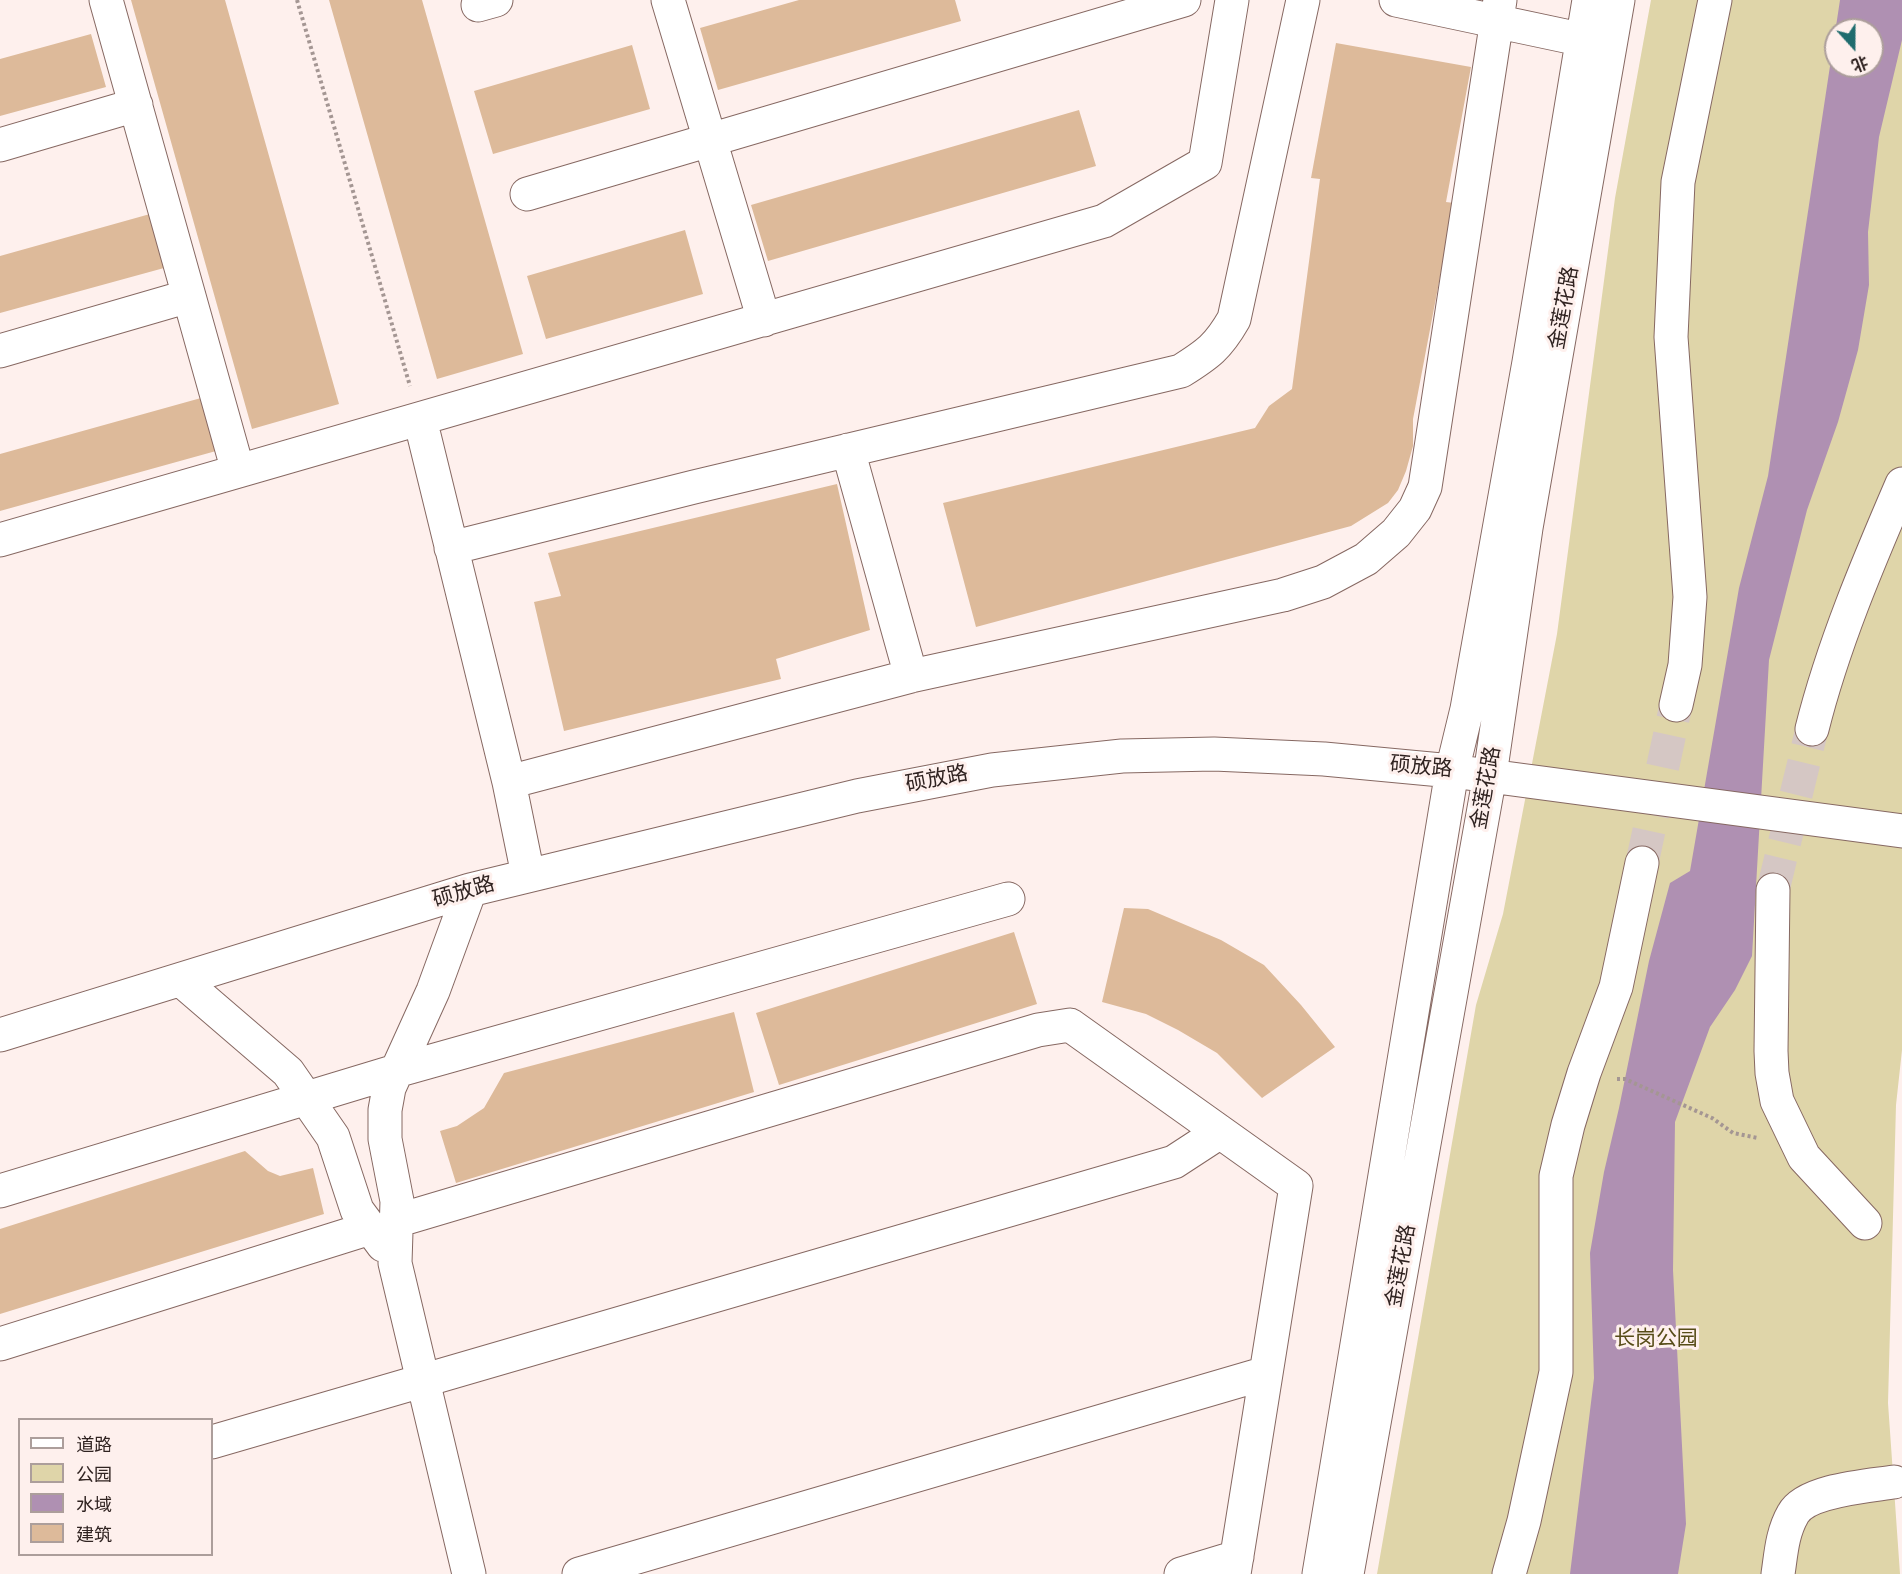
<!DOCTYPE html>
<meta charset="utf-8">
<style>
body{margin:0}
#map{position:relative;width:1902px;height:1574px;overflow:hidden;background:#fef0ed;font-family:"Nunito Sans","Noto Sans SC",sans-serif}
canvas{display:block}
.legend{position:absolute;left:18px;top:1418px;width:195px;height:138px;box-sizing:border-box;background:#fef0ed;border:2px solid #ac9e9b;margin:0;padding:8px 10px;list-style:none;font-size:18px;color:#302321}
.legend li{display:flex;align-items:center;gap:12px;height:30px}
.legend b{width:30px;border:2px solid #ac9e9b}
.north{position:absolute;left:1824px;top:18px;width:60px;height:60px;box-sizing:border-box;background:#fef0ed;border:2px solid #ac9e9b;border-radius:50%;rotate:159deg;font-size:16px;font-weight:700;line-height:24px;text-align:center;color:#302321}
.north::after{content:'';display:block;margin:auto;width:21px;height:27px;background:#1f6c6e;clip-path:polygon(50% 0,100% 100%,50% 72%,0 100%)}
</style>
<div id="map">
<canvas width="1902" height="1574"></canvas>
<ul class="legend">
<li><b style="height:8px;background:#fff"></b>道路</li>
<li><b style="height:16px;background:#dfd5a9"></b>公园</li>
<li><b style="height:16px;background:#af90b2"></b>水域</li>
<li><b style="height:16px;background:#ddba9a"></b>建筑</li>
</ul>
<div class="north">北</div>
</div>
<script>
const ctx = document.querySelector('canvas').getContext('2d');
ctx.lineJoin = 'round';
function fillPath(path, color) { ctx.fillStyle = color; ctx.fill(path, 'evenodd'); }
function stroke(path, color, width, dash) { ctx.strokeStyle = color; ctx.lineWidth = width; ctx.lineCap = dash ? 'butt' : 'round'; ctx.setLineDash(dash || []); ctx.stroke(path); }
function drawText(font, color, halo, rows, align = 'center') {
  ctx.font = font + ' "Nunito Sans","Noto Sans SC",sans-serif'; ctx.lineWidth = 6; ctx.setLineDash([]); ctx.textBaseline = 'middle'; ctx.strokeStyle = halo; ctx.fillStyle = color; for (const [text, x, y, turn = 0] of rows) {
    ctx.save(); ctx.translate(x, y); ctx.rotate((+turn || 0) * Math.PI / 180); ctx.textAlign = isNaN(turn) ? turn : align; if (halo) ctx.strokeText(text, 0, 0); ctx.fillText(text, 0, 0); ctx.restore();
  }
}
const green = new Path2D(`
 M1651 0H1902V1050L1896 1105 1888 1403 1900 1574H1377L1476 1005 1503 914 1557 634 1615 198ZM1836 30H1872V66H1836Z`);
const water = new Path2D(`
 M1840 0H1902V40L1879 137 1868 232 1869 285 1858 350 1838 422 1807 510 1769 660 1752 956 1735 990 1710 1027 1675 1122 1673 1270 1686 1524 1678 1574H1570L1594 1378 1590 1253 1604 1172 1619 1108 1649 961 1670 883 1690 871 1739 588 1768 476ZM1836 30H1872V66H1836Z`);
const building = new Path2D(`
 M131 0H225L339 404 252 429Z
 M329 0H422L523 354 437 379Z
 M799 0H955L961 21 718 90 700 28Z
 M91 34 106 87 0 116V59Z
 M1336 43 1471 67 1446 202 1454 203 1413 419V446L1406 471 1398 490 1388 503 1351 526 976 627 943 503 1255 428 1269 406 1292 389 1320 179 1311 178Z
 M632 45 650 109 493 154 474 91Z
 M1079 110 1096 166 768 261 751 205Z
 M150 214 164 268 0 313V256Z
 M685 230 703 294 546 339 527 276Z
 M201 398 216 451 0 511V454Z
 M837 484 870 630 776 659 781 679 564 731 534 602 561 596 548 553Z
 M1124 908 1148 909 1221 940 1264 965 1301 1005 1335 1047 1262 1098 1217 1053 1178 1030 1146 1014 1102 1002Z
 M1014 932 1037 1004 779 1085 756 1013Z
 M734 1012 754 1092 456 1183 440 1131 457 1126 484 1108 504 1073Z
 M245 1151 268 1171 280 1176 313 1168 324 1214 0 1314V1229Z`);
const minorTunnel = new Path2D(`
 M1642 863 1676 705
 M1773 890 1812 729`);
const path = new Path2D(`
 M297 0 410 386
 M1617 1079H1625L1712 1118 1733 1133 1758 1138`);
const minor = new Path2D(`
 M106 0 238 471
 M668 0 764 320
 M1396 0 1603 44
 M478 5 496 0
 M0 145 136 105
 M527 194 1184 0
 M0 351 189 296
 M420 419 509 782 528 875
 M848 450 911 676
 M0 540 1104 221 1205 163 1232 0
 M451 548 694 487 1181 371C1208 354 1218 347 1234 319L1303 0
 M1676 705 1685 665 1690 597 1671 337 1678 182 1715 0
 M1812 729C1833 645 1868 563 1902 484
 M509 782 911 676 1283 595 1323 582 1366 559 1396 533 1415 509 1425 487 1500 0
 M1773 890 1771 1051 1772 1073 1777 1101 1804 1157 1865 1223
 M181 980 288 1072 333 1137 357 1210 383 1245
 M0 1035 470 890 857 796 992 770 1122 756 1214 754 1324 759 1452 771 1902 831
 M0 1191 396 1071 1008 899
 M396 1221 1038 1030 1070 1025 1296 1186 1234 1574
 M0 1344 370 1228
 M212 1442 1174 1162 1220 1132
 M469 1574 395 1263 397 1201 385 1139V1110L389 1088 433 991 470 890
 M579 1574 1266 1373
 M1181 1574 1237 1557
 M1319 1574 1452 771 1467 709 1529 362 1589 0
 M1347 1574 1490 775 1526 528 1618 0
 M1509 1574 1524 1521 1556 1372V1176L1568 1125 1584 1073 1616 987 1642 863
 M1778 1574C1781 1554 1782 1533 1793 1514 1806 1490 1868 1486 1894 1482`);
const streetNames = [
 ["金莲花路",1565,308,-80],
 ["硕放路",1421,768,5],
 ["硕放路",937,780,-11],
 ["金莲花路",1487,788,-80],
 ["硕放路",464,893,-16],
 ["金莲花路",1402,1266,-80]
];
const parkNames = [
 ["长岗公园",1656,1340]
];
fillPath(green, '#dfd5a9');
fillPath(water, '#af90b2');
fillPath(building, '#ddba9a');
stroke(minorTunnel, '#d5c7c4', 33, [33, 16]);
stroke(minor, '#866862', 35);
stroke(path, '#a49693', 4, [3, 3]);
stroke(minor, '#fff', 33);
drawText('21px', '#302321', '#fef0ed', streetNames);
drawText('21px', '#574c18', '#fef0ed', parkNames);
</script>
